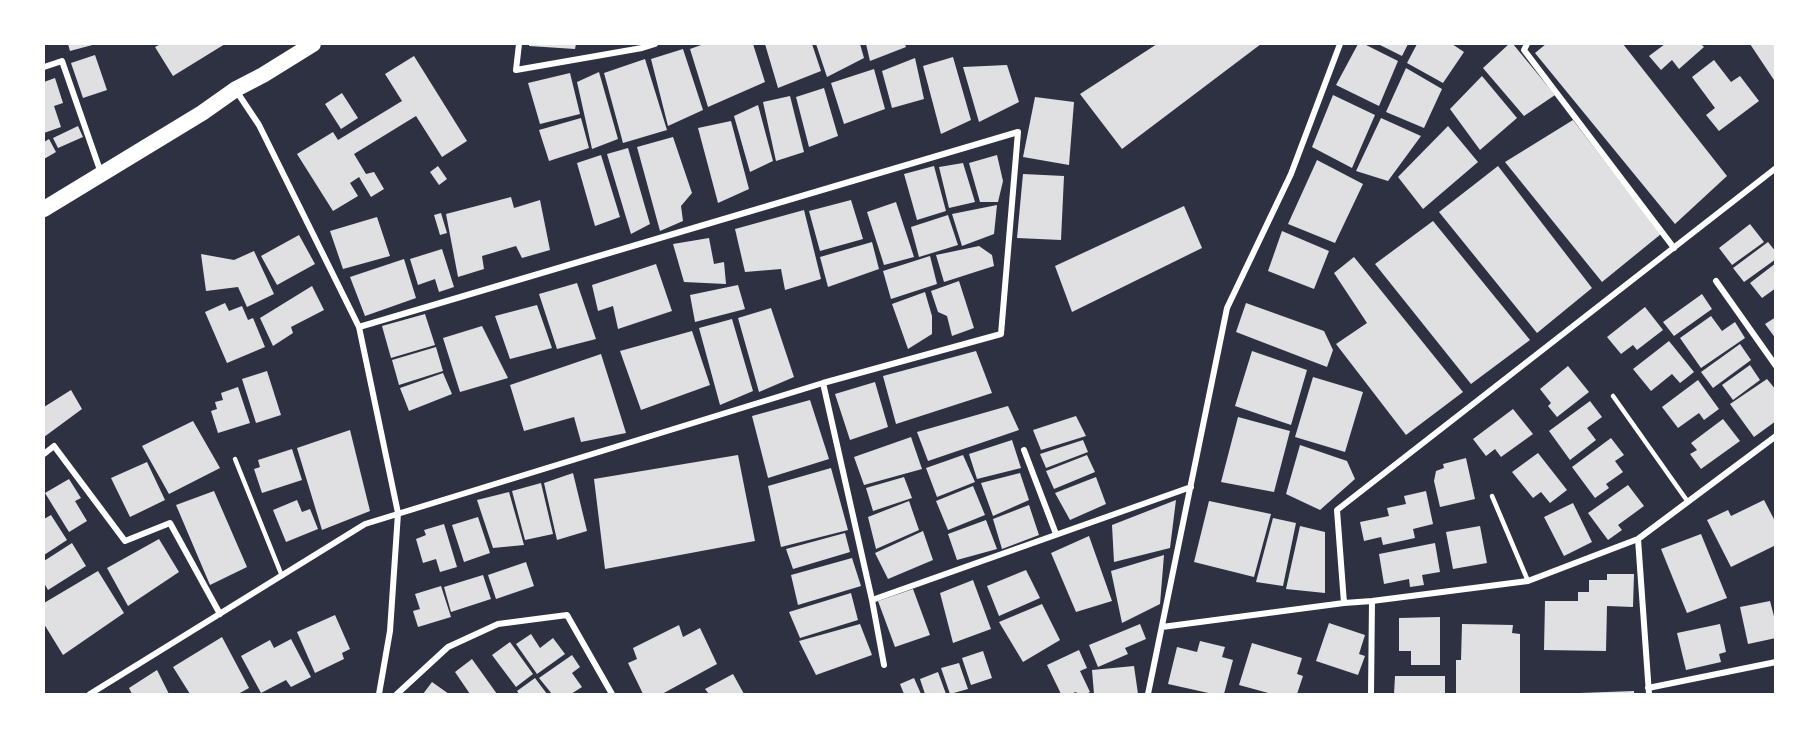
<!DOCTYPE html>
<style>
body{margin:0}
#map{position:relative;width:1819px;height:738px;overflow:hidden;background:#2d3142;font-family:"DejaVu Sans",sans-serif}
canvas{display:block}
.frame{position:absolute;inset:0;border:45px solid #fff;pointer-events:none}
</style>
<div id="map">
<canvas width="1819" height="738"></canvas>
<div class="frame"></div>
</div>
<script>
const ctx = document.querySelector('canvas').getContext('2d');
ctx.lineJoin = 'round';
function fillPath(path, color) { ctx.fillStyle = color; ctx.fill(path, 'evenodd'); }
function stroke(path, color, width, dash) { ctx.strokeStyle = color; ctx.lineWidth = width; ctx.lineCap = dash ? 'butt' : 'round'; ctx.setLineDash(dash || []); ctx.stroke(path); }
const building = new Path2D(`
 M68 44H96L70 51Z
 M161 44H225L173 76 155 47Z
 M529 44H576L575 49 529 46Z
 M704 44H753L765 82 708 107 690 49Z
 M765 44H812L821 71 778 88Z
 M816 44H860L864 58 827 77Z
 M866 44H905L906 47 870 61Z
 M1157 44H1261L1122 149 1080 94Z
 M1358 44H1364L1398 61 1379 106 1336 85Z
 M1378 44H1408L1402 56Z
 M1417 44H1452L1464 52 1443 83 1407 63Z
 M1509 44H1513L1555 95 1524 116 1483 68Z
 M1546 44H1623L1727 176 1675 224 1535 53Z
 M1665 44H1701L1704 47 1679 69 1672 60 1661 70 1649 56Z
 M1750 44H1776V83Z
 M683 49 703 110 668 126 651 59Z
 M95 55 107 90 83 98 71 63Z
 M414 56 467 141 442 157 416 116 354 154 366 174 374 172 384 189 371 197 359 177 350 183 358 196 333 211 297 154 333 132 338 140 402 101 385 74Z
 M953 57 971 120 941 134 923 66Z
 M915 58 924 99 892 108 882 71Z
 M645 59 667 130 623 143 604 73Z
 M1714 60 1731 82 1740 76 1759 101 1719 131 1706 115 1715 108 1692 77Z
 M1007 65 1019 102 979 122 963 67Z
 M1406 68 1442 89 1424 128 1386 112Z
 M874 69 885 109 844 124 831 83Z
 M599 72 618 139 592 149 577 82Z
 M570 73 580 114 540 124 528 83Z
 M1482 76 1517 118 1480 150 1450 109Z
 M55 78 63 103 54 106 61 127 44 133V82Z
 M824 88 838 136 809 147 796 97Z
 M342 93 358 118 341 129 325 104Z
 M1333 95 1375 115 1352 168 1312 147Z
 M790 96 804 152 776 161 763 102Z
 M1035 97 1074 102 1069 165 1023 157Z
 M758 105 773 161 750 172 734 116Z
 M581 118 589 148 549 161 539 130Z
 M1381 118 1421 136 1388 181 1356 171Z
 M1573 120 1661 234 1602 282 1505 162Z
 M731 121 749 189 718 203 698 128Z
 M78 126 83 137 58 148 53 138Z
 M1448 126 1478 162 1423 209 1398 177Z
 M673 137 692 193 681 206 683 221 660 231 637 147Z
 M49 139 56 152 44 159V142Z
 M628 148 650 224 631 234 607 154Z
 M601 155 620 217 595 226 577 163Z
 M997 155 1003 181 998 202H980L969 163Z
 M1317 160 1363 184 1335 243 1288 224Z
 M963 163 975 202 949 208 939 167Z
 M438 166 447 179 439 185 430 172Z
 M934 166 946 211 917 220 904 174Z
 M1498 166 1592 288 1537 333 1439 212Z
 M1023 174 1064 176 1061 240 1017 238Z
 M511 197 514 208 540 200 550 250 522 258 516 246 482 256 484 269 458 277 446 214Z
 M851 200 863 239 820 251 809 211Z
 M896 202 914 257 884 265 867 212Z
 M997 205 994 234 962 246 952 214Z
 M1184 206 1202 248 1072 312 1055 266Z
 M804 210 821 279 785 290 781 269 745 272 735 229Z
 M441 213 447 233 440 235 434 215Z
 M948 215 958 245 919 257 911 227Z
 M377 217 390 256 343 269 330 231Z
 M1433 221 1530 340 1471 384 1375 264Z
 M1750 224 1764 242 1732 265 1719 248Z
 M1282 231 1329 251 1314 289 1268 271Z
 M299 235 315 264 277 285 261 256Z
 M709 238 714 264 724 262 726 284 684 282 673 244Z
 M872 242 879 269 828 287 820 257Z
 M1768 242 1776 252V259L1744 282 1733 268Z
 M979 246 992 255 994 266 944 282 936 255Z
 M442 249 454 287 439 292 435 279 418 285 410 259Z
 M254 251 274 294 247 307 238 287 206 291 201 254 234 260Z
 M930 256 937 284 891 299 883 271Z
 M1354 257 1463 392 1406 435 1336 344 1367 323 1334 273Z
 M404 259 416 298 365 316 350 277Z
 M1776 263V288L1762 298 1750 283Z
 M656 264 672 311 618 329 613 306 598 311 592 285Z
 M959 281 974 328 952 336 947 316 938 312 931 291Z
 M577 283 596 339 557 349 539 294Z
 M738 285 745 309 695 322 690 295Z
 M312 286 324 310 291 327 293 333 273 346 260 318Z
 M925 292 932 316V334L908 349 892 304Z
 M1702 294 1712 309 1674 336 1663 322Z
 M225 303 229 311 242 306 248 320 253 318 265 347 227 363 205 312Z
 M1246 303 1324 331 1333 350 1327 367 1236 332Z
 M537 305 552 348 510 359 495 316Z
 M1645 307 1663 330 1637 350 1633 345 1621 354 1607 337Z
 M771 308 794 377 759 392 738 318Z
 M425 314 435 345 391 358 382 326Z
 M1711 316 1722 331 1735 322 1745 338 1701 368 1680 338Z
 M1776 317V339L1765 324Z
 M732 319 753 391 720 405 699 328Z
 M482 326 508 378 460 392 443 338Z
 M692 331 710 385 641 410 620 351Z
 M1669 341 1694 372 1680 383 1672 374 1651 391 1633 369Z
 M1740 344 1751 360 1713 388 1701 372Z
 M436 347 443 371 399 385 392 360Z
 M976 351 992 393 896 424 883 376Z
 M1252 351 1307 370 1291 425 1235 406Z
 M601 354 626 433 581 442 574 417 524 431 510 385Z
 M1750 365 1760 380 1733 400 1722 385Z
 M1568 366 1589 392 1557 417 1548 406 1551 403 1540 389Z
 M267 371 281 415 256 423 242 379Z
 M443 373 452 394 409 411 400 388Z
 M1313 377 1363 392 1345 452 1295 437Z
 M1767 379 1776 390V421L1754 437 1730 404Z
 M1698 380 1719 409 1704 420 1699 413 1678 428 1662 407Z
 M875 382 888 427 850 440 835 394Z
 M238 387 250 423 218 433 211 411 217 409 215 402 223 400 221 393Z
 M71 390 82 409 44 437V407Z
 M810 400 829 459 768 478 752 416Z
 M1590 401 1602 417 1587 428 1596 440 1570 460 1549 431Z
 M1008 406 1019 430 928 461 917 432Z
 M1513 409 1533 434 1501 457 1495 449 1486 456 1473 439Z
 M1076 416 1086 436 1041 450 1033 430Z
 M1238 417 1290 431 1274 492 1221 482Z
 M1723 419 1740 441 1701 469 1690 454 1697 450 1691 443Z
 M193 421 220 468 169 494 142 446Z
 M350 430 370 511 322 530 297 448Z
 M911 437 922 469 864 485 854 457Z
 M1611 438 1624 455 1615 461 1623 472 1606 484 1609 488 1595 498 1572 467Z
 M1012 440 1021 468 977 479 969 454Z
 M1083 440 1088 452 1046 468 1040 454Z
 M1300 445 1347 461 1355 479 1320 510 1286 494Z
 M292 449 302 480 262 493 254 469 260 467 258 460Z
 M1538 453 1567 490 1550 503 1541 492 1533 498 1512 472Z
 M738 455 755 541 605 569 594 479Z
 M963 455 975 482 937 497 926 468Z
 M1087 455 1095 472 1054 489 1046 471Z
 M1466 458 1475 499 1440 507 1434 481 1436 471 1444 468 1443 464Z
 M147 462 165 500 130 517 111 478Z
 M831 468 848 530 781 547 768 486Z
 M573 473 587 531 557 540 544 483Z
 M1020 473 1029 500 993 516 981 483Z
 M904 477 912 498 873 511 866 488Z
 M1096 477 1106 504 1070 520 1055 493Z
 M69 479 81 498 75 501 87 521 69 532 45 493Z
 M541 483 553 534 525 540 512 491Z
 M1628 485 1644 506 1618 525 1622 530 1608 540 1588 513Z
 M973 486 985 515 948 530 936 501Z
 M214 491 247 567 210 585 176 505Z
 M1426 491 1433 524 1413 529 1415 538 1383 545 1381 537 1364 541 1360 522 1389 516 1387 508 1406 504 1404 496Z
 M509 492 524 545 493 548 477 500Z
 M297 500 302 512 310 509 318 529 286 542 273 510Z
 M1176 500 1170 548 1114 562 1112 525Z
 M1764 500 1776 523V545L1731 567 1707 520 1728 510 1731 516Z
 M909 501 919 530 876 549 868 517Z
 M1209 501 1271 514 1254 577 1194 562Z
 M1573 503 1592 542 1564 556 1544 517Z
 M1029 505 1039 535 1002 549 993 519Z
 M51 515 67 540 44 555V519Z
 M478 517 490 553 464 562 452 525Z
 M1273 518 1296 523 1283 586 1256 582Z
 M986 520 997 549 957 560 948 534Z
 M444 524 457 567 440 572 436 559 423 563 416 539 426 535 424 530Z
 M1300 526 1325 532V593L1286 589Z
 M1480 526 1487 563 1453 569 1446 532Z
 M923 531 933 560 888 579 875 553Z
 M845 533 850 552 793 569 786 549Z
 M1701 534 1727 598 1687 613 1661 549Z
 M1089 536 1112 601 1076 612 1051 553Z
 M159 539 179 572 128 606 107 568Z
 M72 543 86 566 48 590 44 583V561Z
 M1435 543 1440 572 1422 575 1424 585 1410 587 1409 579 1384 584 1379 554Z
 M1164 555 1160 604 1122 623 1111 571Z
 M852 558 861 586 798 605 791 575Z
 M526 562 534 586 496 599 488 575Z
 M1026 570 1040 598 999 616 987 586Z
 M98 571 124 613 63 655 44 624V603Z
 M1607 574H1634L1633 607 1607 606 1606 651 1544 650 1545 601H1578V592H1589V580H1607Z
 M483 575 491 599 451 612 444 587Z
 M973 580 991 629 953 643 940 593Z
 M441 586 451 617 418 627 413 611 420 609 415 594Z
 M913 589 930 635 895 647 878 601Z
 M851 593 858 620 800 638 789 612Z
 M1770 601 1776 624V638L1748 644 1740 607Z
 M1042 604 1060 640 1023 662 999 622Z
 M335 615 350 649 342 653 344 659 315 673 297 632Z
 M1440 617V665H1411V651H1399V618Z
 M1329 623 1365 635 1359 654 1365 656 1358 675 1316 661Z
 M860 624 872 655 816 675 799 641Z
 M1140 624 1146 639 1125 648 1128 654 1098 667 1089 645Z
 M1462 624 1513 625 1512 633 1520 634V694H1456V660H1461Z
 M1720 624 1726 652 1719 654 1721 662 1686 670 1677 633Z
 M679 625 683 637 700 628 717 664 662 694H643L628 663 637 659 633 648Z
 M531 634 540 648 553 638 565 654 537 674 516 644Z
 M222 637 249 688 238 694H190L173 667Z
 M291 639 311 677 291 687 286 680 261 693 241 656 270 640 274 648Z
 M1200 641 1225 647 1222 657 1233 660 1224 694H1213L1168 684 1177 647 1197 652Z
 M510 642 533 674 516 687 492 655Z
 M1252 643 1302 658 1297 674 1303 676 1297 694H1272L1239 685Z
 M1079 650 1087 668 1080 671 1090 692 1086 694H1078L1076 692 1070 694H1061L1047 665Z
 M983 651 992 678 971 685 962 658Z
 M572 655 580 667 572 673 582 687 571 694H552L539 678Z
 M472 659 497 694H470L455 672Z
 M959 663 968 689 950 694 941 668Z
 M1134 666 1138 694H1094L1092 670Z
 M157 670 169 694H132L129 688Z
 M938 672 946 694H925L920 679Z
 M733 674 744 694H709L705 689Z
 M1395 676H1445V694H1394Z
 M535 678 547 694H519L517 691Z
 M914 678 921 694H904L900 684Z
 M432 682 449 694H423Z
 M1634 691V694H1580V693Z`);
const service = new Path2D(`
 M1613 396 1688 502
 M235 459 282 576
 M1492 496 1528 581`);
const minor = new Path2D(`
 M519 44 516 70 642 48 655 44
 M1527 44 1524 50 1674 248
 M44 67 62 61 101 173
 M237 92 259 125 359 327 398 513 390 631 379 694
 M1716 281 1776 366
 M823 383 872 600 884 665
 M1024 450 1056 534
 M44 454 54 446 125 541 170 523 220 614
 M1638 539 1649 694
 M872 600 1191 487
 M1344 603 1337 510 1776 168
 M1162 627 1344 603 1372 601 1528 581 1638 539 1776 436
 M1648 688 1776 662
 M90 694 365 524 823 383 1001 334 1018 132 359 327
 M397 694 448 647 498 624 567 615 612 694
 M1148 694 1227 308 1291 174 1340 44
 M1371 694 1372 601`);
const trunk = new Path2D(`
 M44 209 202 113 236 89 263 75 313 44`);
fillPath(building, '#e0e0e3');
stroke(service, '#fff', 4.5);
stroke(minor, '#fff', 6);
stroke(trunk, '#fff', 16);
</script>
